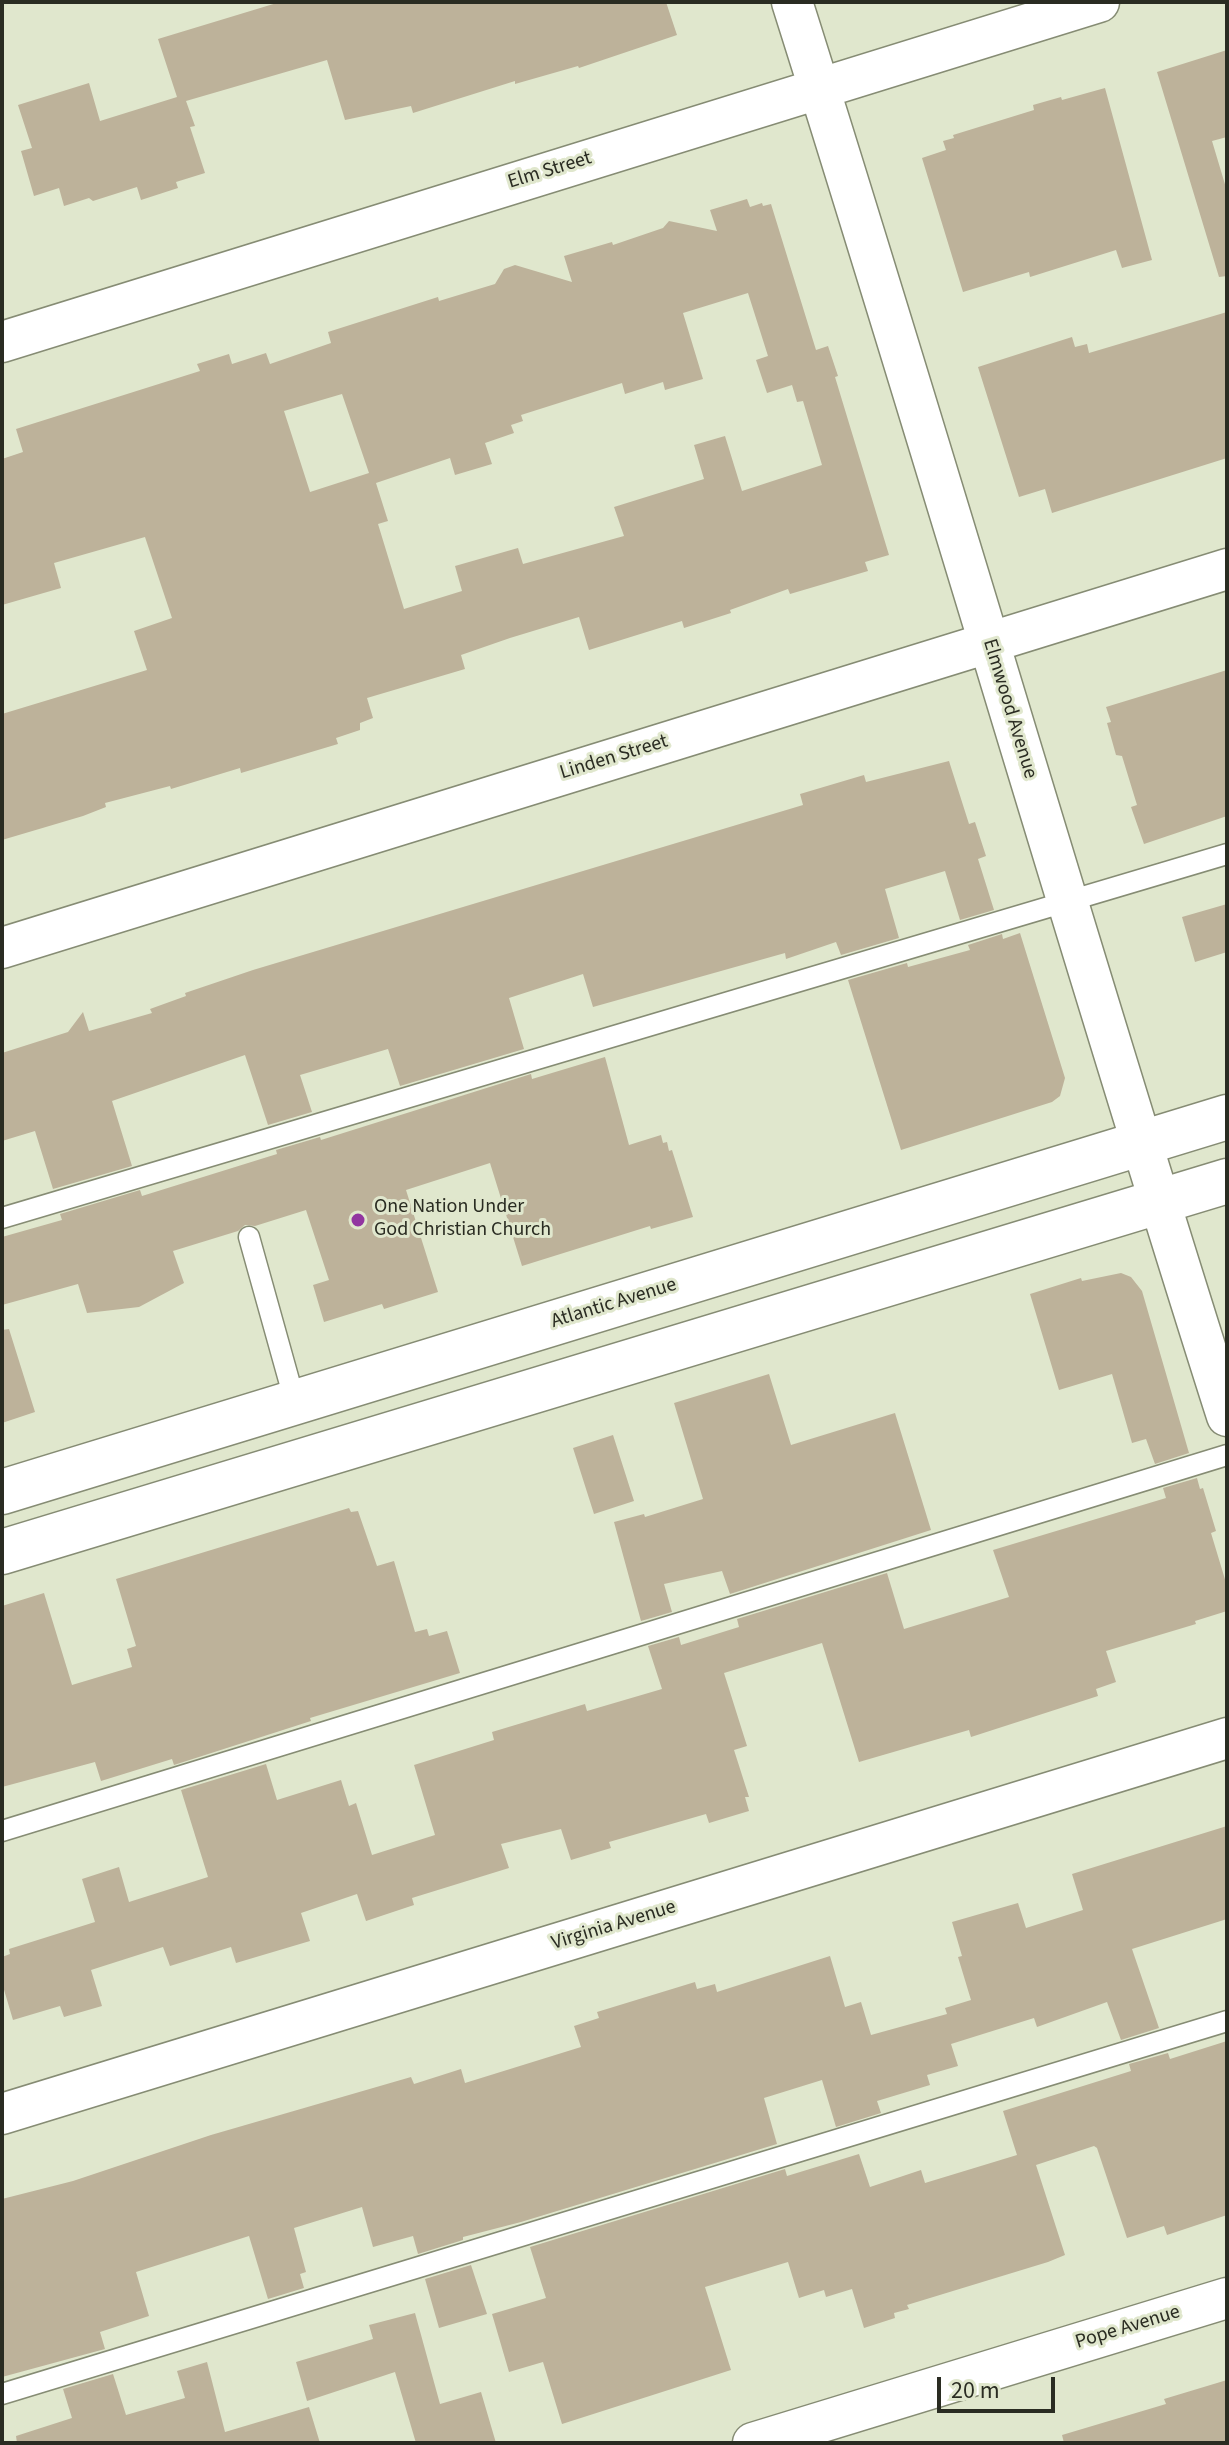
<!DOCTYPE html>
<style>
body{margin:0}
#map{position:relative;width:1229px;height:2445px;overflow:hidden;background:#e0e7cd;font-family:"Source Sans 3",sans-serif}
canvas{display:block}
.frame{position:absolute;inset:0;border:4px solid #2a2c22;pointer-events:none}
.scale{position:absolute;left:937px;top:2377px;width:118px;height:36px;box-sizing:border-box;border:4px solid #2a2c22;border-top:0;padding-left:10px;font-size:24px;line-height:28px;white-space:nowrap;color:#2a2c22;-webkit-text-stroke:6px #e0e7cd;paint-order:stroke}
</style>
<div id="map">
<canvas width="1229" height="2445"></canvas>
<div class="frame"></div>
<div class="scale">20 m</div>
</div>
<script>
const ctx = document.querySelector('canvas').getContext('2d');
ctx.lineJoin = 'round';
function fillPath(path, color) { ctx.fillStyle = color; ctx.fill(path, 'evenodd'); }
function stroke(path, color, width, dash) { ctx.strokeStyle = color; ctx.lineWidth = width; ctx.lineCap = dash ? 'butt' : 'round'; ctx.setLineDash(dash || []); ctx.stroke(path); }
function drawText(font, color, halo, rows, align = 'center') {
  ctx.font = font + ' "Source Sans 3",sans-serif'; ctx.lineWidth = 6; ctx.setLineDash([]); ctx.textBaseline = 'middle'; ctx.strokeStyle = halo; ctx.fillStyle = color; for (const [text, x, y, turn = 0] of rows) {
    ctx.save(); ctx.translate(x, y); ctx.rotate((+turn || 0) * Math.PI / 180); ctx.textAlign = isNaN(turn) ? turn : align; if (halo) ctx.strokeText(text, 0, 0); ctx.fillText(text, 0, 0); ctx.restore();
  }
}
const building = new Path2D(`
 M280 2H666L677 35 579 68 578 66 515 84V81L413 113 411 106 345 120 327 60 186 101 195 126 190 127 205 173 176 182 178 188 141 200 137 187 93 201 89 198 64 206 59 188 34 196 21 151 32 148 18 105 89 83 100 121 177 97 158 39Z
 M1227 50V137L1212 141 1227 191V276L1219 277 1157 72Z
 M1105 88 1152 260 1122 268 1116 250 1030 277 1029 272 963 292 922 158 946 150 943 141 954 138 953 135 1034 110 1033 105 1061 97 1062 100Z
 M747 199 750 207 762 203 763 206 771 204 816 350 828 346 838 376 835 377 889 555 865 562 868 571 790 594 788 589 730 610 731 613 684 628 682 621 589 650 579 617 510 638 461 655 465 669 367 698 373 718 360 723V730L336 738 338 744 241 773 240 768 171 789 170 786 105 803 106 807 83 816 2 840V714L147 670 134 631 172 618 145 537 54 563 61 588 2 605V459L23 452 16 429 200 371 197 364 229 354 232 364 266 353 270 364 331 343 328 332 438 297 439 301 495 284 504 269 515 265 572 282 564 256 612 242 613 245 663 228 669 221 717 231 710 210ZM748 293 768 356 756 360 767 393 792 385 797 402 803 401 822 465 742 491 725 436 694 445 704 479 614 507 624 536 523 564 518 548 455 566 462 591 404 609 378 524 388 521 376 483 450 458 455 475 492 464 485 443 514 433 511 425 523 421 521 415 622 383 625 394 663 382 665 390 703 379 683 313ZM342 394 369 473 310 492 284 411Z
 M1227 312V458L1052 513 1045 489 1019 497 978 367 1072 337 1075 347 1087 344 1089 353Z
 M1227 670V816L1144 844 1131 807 1137 805 1122 756 1116 755 1107 723 1111 722 1106 707Z
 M949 761 969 824 975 822 986 856 978 859 994 910 960 920 945 871 885 889 899 938 841 955 836 942 786 959 785 953 593 1007 583 974 509 998 524 1049 400 1086 388 1049 300 1075 312 1112 268 1125 245 1055 112 1101 132 1166 53 1189 35 1131 2 1141V1053L68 1032 83 1012 89 1031 152 1013 150 1009 186 996 185 993 253 970 803 805 800 794 864 775 866 782Z
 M1227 904V952L1195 962 1182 917Z
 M1020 933 1065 1078 1060 1096 1052 1102 901 1150 848 980 907 963 908 967 970 950 968 945 1002 934 1003 939Z
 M605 1057 629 1145 661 1135 663 1143 667 1142 669 1151 672 1150 693 1217 651 1229 650 1226 522 1266 490 1163 406 1190 438 1292 384 1309 382 1304 324 1322 313 1285 329 1280 306 1210 255 1226 245 1225 238 1231 173 1251 184 1283 139 1307 87 1313 78 1284 2 1305V1237L62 1220 60 1214 140 1190 142 1196 277 1154 276 1150 320 1137 321 1140 531 1074 532 1079Z
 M1121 1273 1131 1277 1142 1291 1189 1453 1155 1464 1146 1439 1132 1443 1112 1374 1059 1390 1030 1294 1081 1278 1082 1281Z
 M9 1329 35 1412 2 1423V1330Z
 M769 1374 791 1445 895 1413 931 1530 730 1594 722 1571 664 1584 672 1612 641 1621 614 1522 644 1514 645 1517 703 1499 674 1403Z
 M613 1435 634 1501 594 1514 573 1448Z
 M1197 1478 1200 1489 1203 1488 1216 1531 1211 1533 1227 1586V1611L1195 1621 1196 1624 1106 1651 1116 1682 1096 1689 1098 1696 971 1737 969 1730 859 1762 822 1643 724 1673 747 1746 734 1750 749 1797H745L749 1811 709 1823 706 1814 609 1842 611 1848 571 1860 561 1829 501 1844 509 1868 412 1898 414 1905 366 1921 357 1894 301 1913 310 1941 236 1963 231 1947 170 1966 163 1947 91 1970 102 2006 64 2017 60 2006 13 2020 2 1983V1957L10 1954 9 1949 95 1922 82 1879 119 1867 129 1902 208 1877 181 1790 266 1764 277 1800 341 1780 349 1806 356 1803 372 1855 435 1835 414 1765 494 1740 492 1732 585 1704 587 1711 662 1689 648 1646 679 1637 681 1645 739 1627 737 1619 887 1573 904 1629 1009 1597 993 1550 1166 1498 1163 1488Z
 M349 1508 351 1512 358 1511 377 1566 394 1561 415 1632 427 1629 429 1636 447 1631 460 1673 310 1718 311 1721 174 1765 172 1759 101 1781 95 1762 2 1787V1606L44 1593 72 1685 132 1667 127 1649 136 1646 116 1579Z
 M1227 1826V1919L1132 1949 1159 2028 1121 2040 1107 2002 1037 2027 1034 2018 951 2044 958 2066 927 2075 930 2085 877 2101 881 2113 836 2127 822 2080 764 2098 777 2144 521 2222 463 2237V2240L418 2254 413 2236 373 2247 362 2207 294 2228 306 2272 300 2274 304 2288 268 2299 249 2236 136 2272 149 2316 100 2332 105 2349 2 2377V2199L73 2181 211 2135 411 2077 414 2084 461 2069 465 2083 581 2047 574 2026 599 2018 597 2012 695 1982 697 1989 715 1984 717 1992 830 1956 845 2007 861 2002 871 2035 947 2014 945 2008 971 2000 958 1957 962 1956 952 1922 1018 1903 1026 1928 1083 1910 1072 1874Z
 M1227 2041V2215L1167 2235 1164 2226 1127 2238 1097 2148 1094 2146 1036 2165 1065 2255 1048 2262 907 2305 909 2309 894 2313 895 2318 864 2328 852 2289 826 2297 824 2290 799 2298 788 2262 705 2287 731 2370 562 2424 543 2362 509 2372 492 2314 546 2298 530 2247 785 2169 787 2176 859 2154 870 2187 921 2170 925 2183 1017 2155 1003 2111 1131 2071 1129 2064 1168 2053 1170 2059Z
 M471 2265 487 2314 439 2328 425 2279Z
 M415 2313 440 2404 481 2392 496 2443H416L395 2372 307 2401 296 2362 373 2339 369 2325Z
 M207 2362 225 2432 309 2407 320 2443H17L16 2436 72 2418 63 2389 113 2374 126 2415 185 2398 177 2371Z
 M1227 2380V2443H1064L1062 2435 1166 2404 1164 2399Z`);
const service = new Path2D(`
 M2 1218 1227 854
 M249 1237 295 1402
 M2 1831 1227 1455
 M2 2394 1227 2021`);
const minor = new Path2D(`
 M792 2C941 472 1077 946 1227 1416
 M2 342 1099 2
 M2 948 1227 569
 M2 2114 1227 1738
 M753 2443 1227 2298`);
const primary = new Path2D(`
 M2 1492 1227 1117
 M2 1552 1227 1181`);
const markers = [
 [358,1220,8,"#9235a0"]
];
const streetNames = [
 ["Elm Street",550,171,-17],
 ["Elmwood Avenue",1009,709,73],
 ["Linden Street",614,758,-17],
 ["Atlantic Avenue",614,1304,-17],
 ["Virginia Avenue",614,1926,-17],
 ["Pope Avenue",1128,2328,-17]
];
const poiNames = [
 ["One Nation Under",374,1208],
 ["God Christian Church",374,1231]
];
fillPath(building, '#bdb29a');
stroke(service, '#868c74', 23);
stroke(minor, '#868c74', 43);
stroke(primary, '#868c74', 47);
stroke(service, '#fff', 20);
stroke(minor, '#fff', 40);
stroke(primary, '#fff', 44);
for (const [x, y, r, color] of markers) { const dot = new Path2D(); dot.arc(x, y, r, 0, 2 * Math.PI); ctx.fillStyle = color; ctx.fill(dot); stroke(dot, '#e0e7cd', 3); }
drawText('20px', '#2a2c22', '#e0e7cd', streetNames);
drawText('20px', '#2a2c22', '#e0e7cd', poiNames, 'left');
</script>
